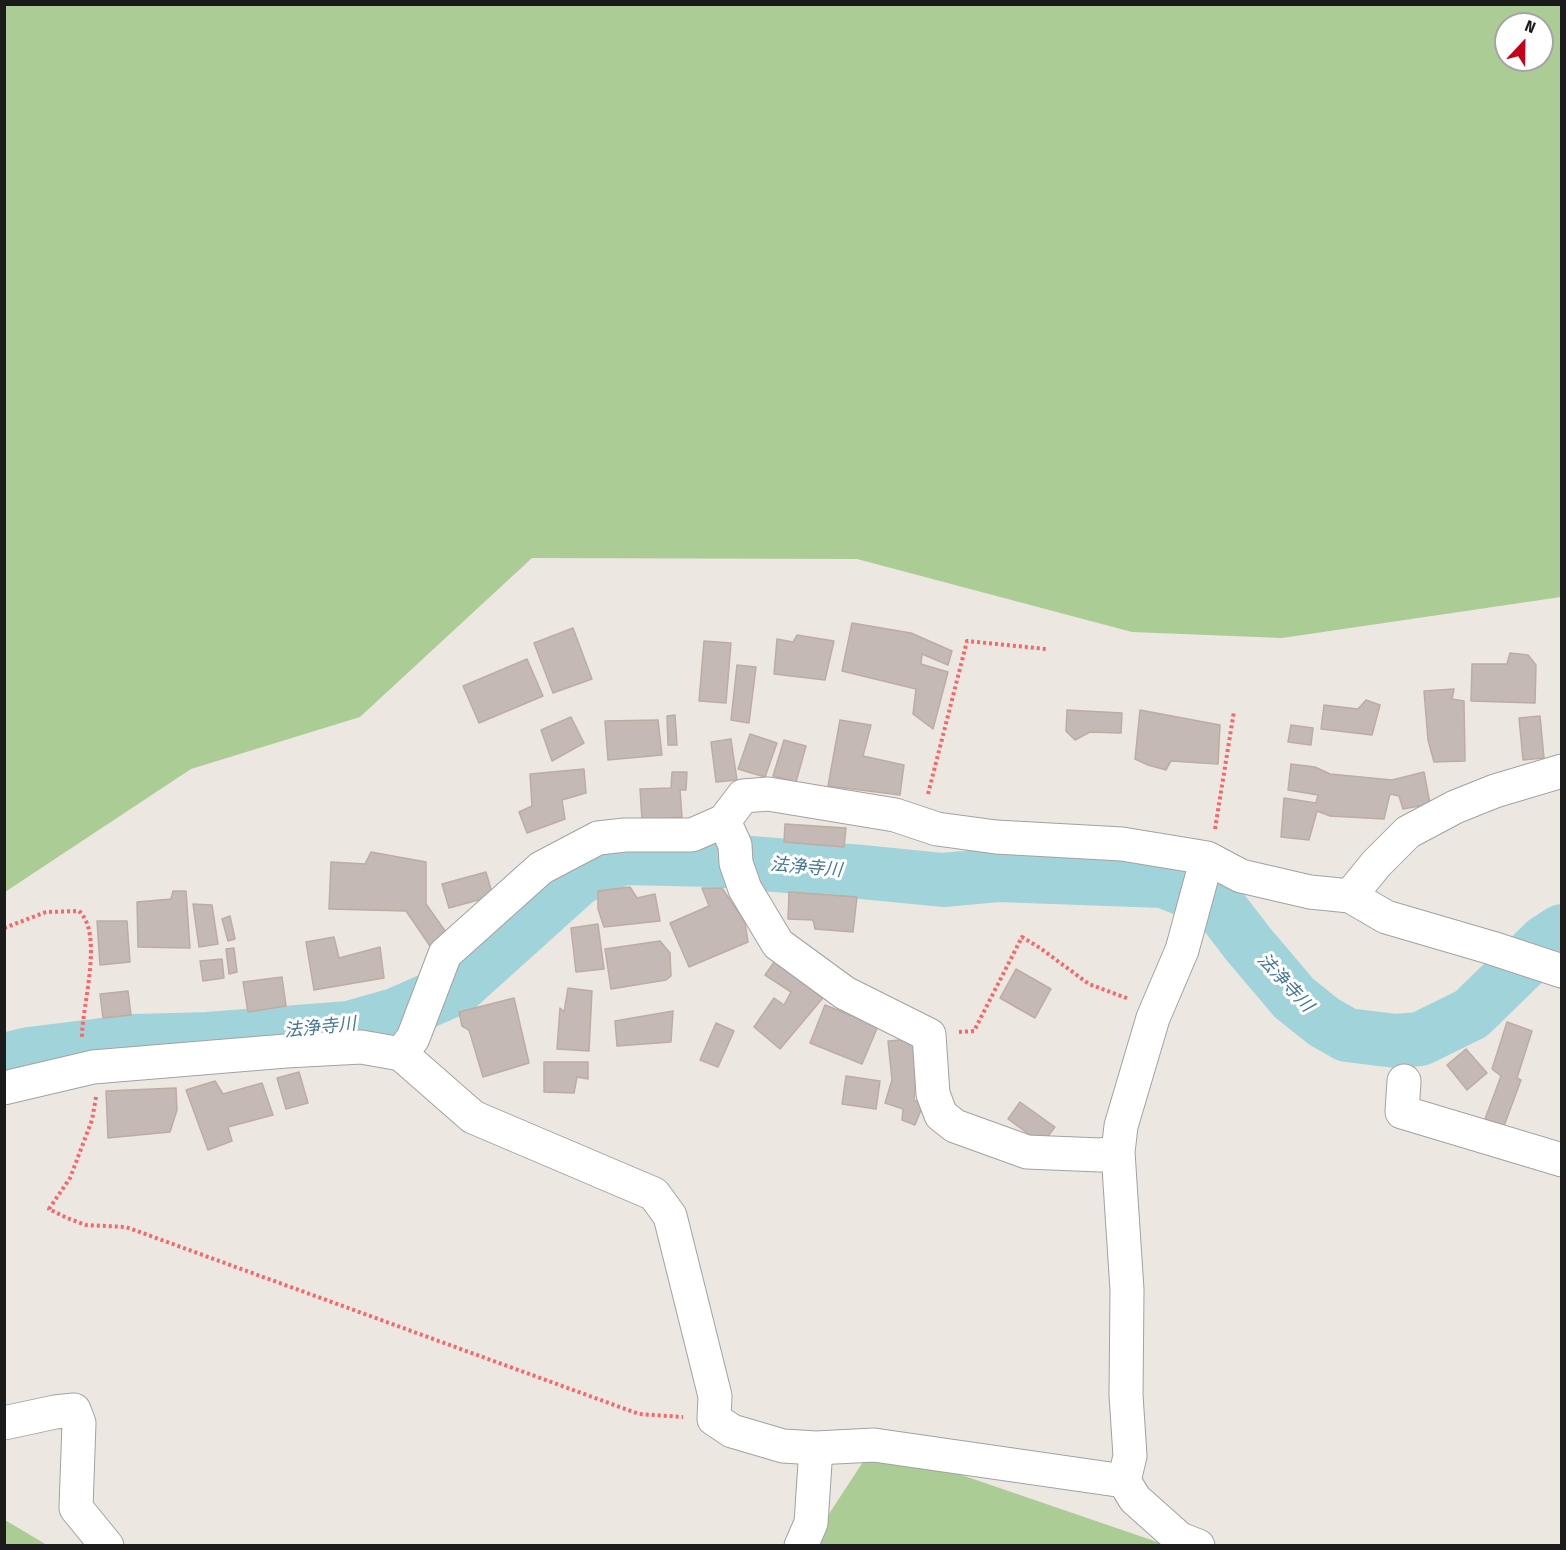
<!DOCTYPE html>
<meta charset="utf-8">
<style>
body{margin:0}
#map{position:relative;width:1566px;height:1550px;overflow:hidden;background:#ede7e1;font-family:"Fira Sans Condensed",sans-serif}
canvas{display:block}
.frame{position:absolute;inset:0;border:6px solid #1b1b1b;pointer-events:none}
.north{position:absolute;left:1494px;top:12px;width:60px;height:60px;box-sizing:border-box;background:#fff;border:2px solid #a4a4a4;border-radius:50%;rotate:22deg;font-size:16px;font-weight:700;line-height:24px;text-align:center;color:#1b1b1b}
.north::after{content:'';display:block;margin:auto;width:21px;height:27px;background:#c3031a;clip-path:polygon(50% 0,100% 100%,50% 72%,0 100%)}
</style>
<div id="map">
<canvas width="1566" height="1550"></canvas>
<div class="frame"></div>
<div class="north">N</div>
</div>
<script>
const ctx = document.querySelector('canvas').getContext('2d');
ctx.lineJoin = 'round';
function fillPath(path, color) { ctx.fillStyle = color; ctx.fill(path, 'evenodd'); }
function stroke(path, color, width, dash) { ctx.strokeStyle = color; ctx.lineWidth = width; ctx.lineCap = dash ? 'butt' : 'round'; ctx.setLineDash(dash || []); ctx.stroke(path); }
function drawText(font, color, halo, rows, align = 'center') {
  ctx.font = font + ' "Fira Sans Condensed","Noto Sans JP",sans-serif'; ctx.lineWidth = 6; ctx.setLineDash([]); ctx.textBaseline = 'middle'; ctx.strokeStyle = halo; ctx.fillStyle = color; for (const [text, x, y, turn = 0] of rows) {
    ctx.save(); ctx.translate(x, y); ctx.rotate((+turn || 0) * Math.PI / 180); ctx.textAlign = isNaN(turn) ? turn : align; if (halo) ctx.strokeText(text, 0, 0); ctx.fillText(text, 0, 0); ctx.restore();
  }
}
const forest = new Path2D(`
 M5 4 1561 5V597L1282 638 1132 632 857 559 532 558 360 717 191 769 5 892ZM1506 24H1542V60H1506Z
 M874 1445 1166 1545 808 1546Z
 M4 1520H5L47 1545H5Z`);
const river = new Path2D(`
 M4 1060 29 1054 135 1041 208 1039 349 1028 395 1015 457 988 578 879 622 858 714 860 862 872 943 880 998 875 1163 881 1216 902 1249 945 1294 998 1324 1022 1347 1035 1396 1041 1420 1039 1471 1014 1545 942 1562 931`);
const building = new Path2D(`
 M852 623 911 633 952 651 948 665 922 654 921 664 948 672 933 729 913 714 916 689 842 671Z
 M573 628 592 679 553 693 534 643Z
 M797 635 834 641 825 680 774 674 777 639 793 642Z
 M704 641 731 643 726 703 699 701Z
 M1510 653 1528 655 1536 665 1535 703 1471 701 1472 664H1507Z
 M527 659 543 696 479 723 463 686Z
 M737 665 756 667 749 723 731 720Z
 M1454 689 1452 699 1464 701 1465 761 1434 762 1428 740 1424 691Z
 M1366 700 1380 705 1372 735 1321 729 1324 705 1358 709Z
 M1067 710 1122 713 1121 733 1090 732 1075 740 1066 731Z
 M1140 710 1220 725 1218 764 1171 761 1166 770 1148 765 1135 759Z
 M675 715 677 745H668L667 716Z
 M1540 716 1544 758 1523 760 1519 718Z
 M571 717 584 743 552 761 541 730Z
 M658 720 662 755 608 760 605 721Z
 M840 720 871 725 863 756 904 765 900 795 828 786Z
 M1291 725 1313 728 1311 745 1288 742Z
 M750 734 777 743 765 777 738 769Z
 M731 739 737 780 716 782 711 742Z
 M784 740 806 746 796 782 773 776Z
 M1291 764 1315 767 1330 774 1392 780 1424 772 1430 804 1403 809 1399 796 1390 794 1384 819 1330 816 1317 811 1309 840 1281 837 1284 798 1316 803 1318 795 1288 790Z
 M584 769 586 793 562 800 565 819 527 833 519 812 532 806 530 774Z
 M672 772H687L686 790H680L682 817 642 820 640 789 671 788Z
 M785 824 846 828 844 847 784 842Z
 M371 852 426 862V904L448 935 430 946 406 911 329 909 331 862 365 864Z
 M486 872 493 896 449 908 442 884Z
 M630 887 637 898 655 894 660 921 604 927 598 909V891Z
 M702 888H722L745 922 748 942 689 967 670 923 709 906Z
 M173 891H186L190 948 138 947 137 902 171 899Z
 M789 892 857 897 853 932 815 929 813 920 788 919Z
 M193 904 212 905 218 944 199 947Z
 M230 916 235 939 228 941 222 919Z
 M97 921H127L130 962 100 965Z
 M598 924 604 969 576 972 571 928Z
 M334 937 339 958 380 947 384 978 314 990 306 942Z
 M660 941 670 953 671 976 666 980 611 989 605 949Z
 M234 948 237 972 229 974 226 949Z
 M777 958 827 993 780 1049 754 1027 774 998 784 1005 791 992 765 975Z
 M222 959 224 978 203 981 200 961Z
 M1016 969 1051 989 1035 1018 1000 998Z
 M282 977 286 1006 248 1012 243 982Z
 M568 988 592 991 589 1051 557 1049 560 1008 564 1012Z
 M128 991 131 1015 103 1018 100 994Z
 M514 998 529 1063 483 1077 469 1030 462 1026 459 1012Z
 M825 1005 878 1026 862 1064 810 1043Z
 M673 1011 671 1042 617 1046 615 1021Z
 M1507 1022 1532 1031 1517 1078 1521 1080 1504 1126 1485 1119 1501 1076 1492 1069Z
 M716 1023 734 1031 718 1067 700 1060Z
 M913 1039 916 1078 914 1100 923 1105 915 1125 902 1120 903 1109 885 1103 892 1080 888 1041Z
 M1466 1049 1487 1073 1467 1090 1447 1065Z
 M544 1062H588V1079L577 1077 574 1093 544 1092Z
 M299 1072 308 1103 286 1109 277 1078Z
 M846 1076 880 1081 876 1109 842 1104Z
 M215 1081 223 1094 262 1083 273 1115 228 1127 232 1141 208 1150 186 1090Z
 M176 1088 177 1110 170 1132 108 1138 106 1091Z
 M1020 1102 1055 1127 1042 1144 1008 1119Z`);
const path = new Path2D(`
 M928 794 967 641 1046 649
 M1215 829 1234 711
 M4 928 46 912 79 911C104 934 82 1005 82 1037
 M959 1032 974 1031 1022 937 1040 948 1089 984 1129 999
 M96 1097 92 1120 70 1178 49 1209 67 1218 86 1225 126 1227 639 1414 683 1417`);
const minor = new Path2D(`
 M724 821 735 845 736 863 745 889 778 944 845 993 929 1035 933 1094 941 1115 955 1126 1027 1152 1100 1155 1118 1152
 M1350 896 1376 864 1408 832 1455 807 1495 791 1562 771
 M401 1054 473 1117 654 1194 670 1216 715 1396 714 1419 732 1431 783 1446 816 1448
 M1404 1081 1402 1112 1562 1160
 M4 1088 93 1067 286 1051 361 1047 401 1054 413 1038 445 954 541 868 598 838 625 835H692L724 821 743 796 768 794 895 815 937 829 996 837 1122 844 1207 858 1241 876 1310 892 1350 896 1386 917 1492 948 1562 971
 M4 1423 55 1412 74 1410 79 1423 76 1508 107 1546
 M801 1546 811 1523 816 1448 874 1445 1124 1481
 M1198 1546 1180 1539 1135 1499 1124 1481 1130 1456 1126 1395 1127 1290 1118 1152 1121 1126 1153 1018 1182 950 1207 858`);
const waterNames = [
 ["法浄寺川",806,868,5],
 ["法浄寺川",1285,983,47],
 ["法浄寺川",320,1028,-6]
];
fillPath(forest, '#accc96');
stroke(river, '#a1d4da', 54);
fillPath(building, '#c4b9b4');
stroke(building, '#beaca3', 1.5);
stroke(minor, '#a2a2a2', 35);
stroke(path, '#f7676a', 4, [3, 3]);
stroke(minor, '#fff', 33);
drawText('italic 18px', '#447899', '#fff', waterNames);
</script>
